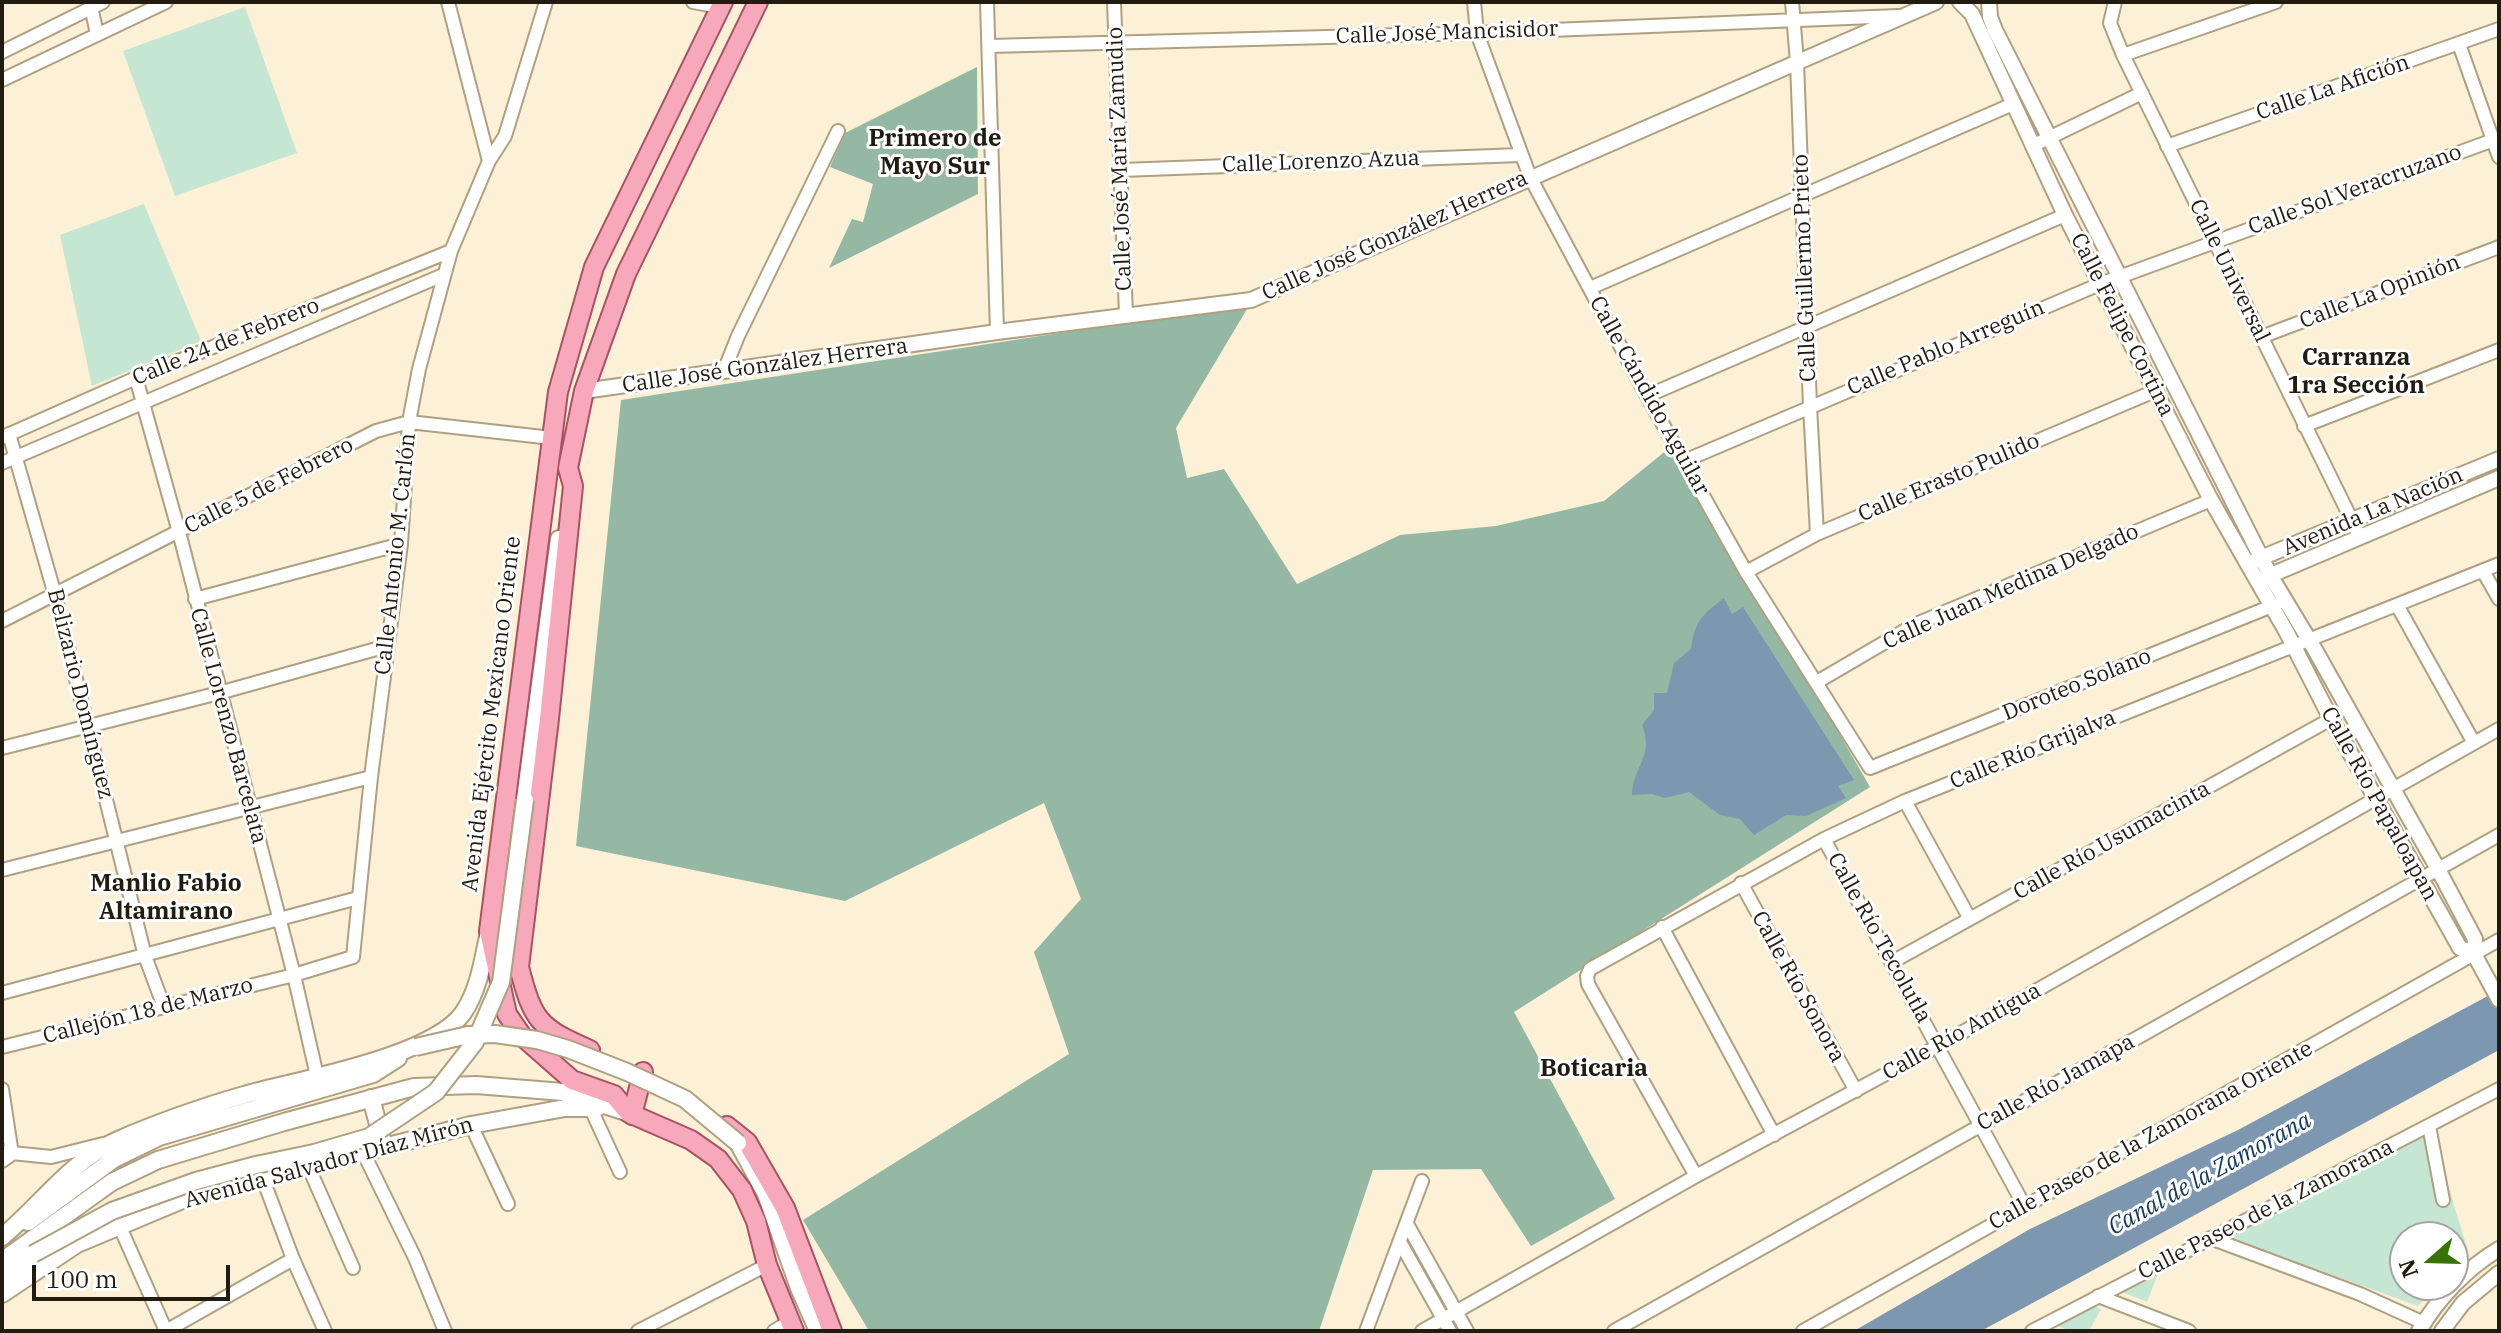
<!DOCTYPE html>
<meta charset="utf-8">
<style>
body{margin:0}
#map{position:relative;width:2501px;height:1333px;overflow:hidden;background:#fcf0d6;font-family:"IBM Plex Serif",serif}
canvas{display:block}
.frame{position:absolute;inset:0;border:4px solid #221c10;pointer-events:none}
.north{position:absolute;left:2389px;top:1221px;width:80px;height:80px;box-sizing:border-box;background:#fff;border:2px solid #a7a49f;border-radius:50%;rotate:250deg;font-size:22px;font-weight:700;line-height:32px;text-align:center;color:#221c10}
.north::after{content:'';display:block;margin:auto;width:28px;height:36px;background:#377203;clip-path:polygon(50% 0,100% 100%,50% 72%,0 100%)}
.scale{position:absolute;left:32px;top:1265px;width:198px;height:36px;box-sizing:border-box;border:4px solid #221c10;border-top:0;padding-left:10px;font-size:24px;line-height:28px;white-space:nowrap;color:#221c10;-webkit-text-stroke:6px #fff;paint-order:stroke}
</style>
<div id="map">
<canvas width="2501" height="1333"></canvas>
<div class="frame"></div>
<div class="north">N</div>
<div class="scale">100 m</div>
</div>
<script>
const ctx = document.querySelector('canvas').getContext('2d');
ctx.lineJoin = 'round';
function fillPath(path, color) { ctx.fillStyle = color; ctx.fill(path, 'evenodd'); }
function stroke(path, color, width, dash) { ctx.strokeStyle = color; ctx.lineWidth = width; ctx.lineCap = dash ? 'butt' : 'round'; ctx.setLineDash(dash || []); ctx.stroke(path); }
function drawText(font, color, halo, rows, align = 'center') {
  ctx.font = font + ' "IBM Plex Serif",serif'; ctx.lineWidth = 6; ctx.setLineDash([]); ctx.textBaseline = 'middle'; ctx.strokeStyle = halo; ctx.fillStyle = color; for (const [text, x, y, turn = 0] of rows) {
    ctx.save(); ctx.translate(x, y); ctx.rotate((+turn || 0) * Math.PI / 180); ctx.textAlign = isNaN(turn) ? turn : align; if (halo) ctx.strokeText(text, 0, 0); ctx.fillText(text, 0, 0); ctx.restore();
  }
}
const green = new Path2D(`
 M245 7 297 153 175 196 123 51Z
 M144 204 201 341 92 386 60 235Z
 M2431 1129 2468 1251 2453 1267V1237H2405V1285H2437L2418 1306 2227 1237Z
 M2157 1276 2147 1302 2122 1292Z
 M2094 1306 2101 1309 2089 1331H2072L2057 1326Z`);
const forest = new Path2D(`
 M977 67 978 194 829 268 852 219 863 222 873 184 830 167 845 133Z
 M1250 304 1176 428 1187 478 1224 469 1297 584 1400 535 1496 526 1604 501 1673 445 1870 787 1514 1012 1615 1199 1531 1246 1481 1169 1373 1170 1319 1331H869L803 1220 1069 1054 1034 952 1081 899 1044 803 845 901 576 846 621 400Z`);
const water = new Path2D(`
 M1724 598 1732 614 1743 607 1854 780 1838 786 1846 798 1806 816 1786 815 1754 835 1740 819 1720 815 1689 792 1665 798 1652 794 1632 795C1632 767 1655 757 1642 725L1654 710V693H1667L1674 663 1691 649C1695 620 1702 615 1724 598Z
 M2499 990V1050L1981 1331H1854L2030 1229 2238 1130Z`);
const minor = new Path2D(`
 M90 2 97 34
 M448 2 489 161
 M693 2 720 7
 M987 2 997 332
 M1114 2 1126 315
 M1474 2 1477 33 1530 177 1647 396 1746 572 1870 768 2277 604
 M1792 2 1797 62 1810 406 1817 534
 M2115 2 2110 23 2123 55 2360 537
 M2459 44 2499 157
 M990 46 1477 33 1898 16
 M2 52 103 2
 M2123 55 2276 2
 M2 80 166 2
 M2032 146 2142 93
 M2167 146 2499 29
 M1122 170 1520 155
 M1590 288 2013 104
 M2261 337 2499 247
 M724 371 738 336 838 131
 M136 378 179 532 294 975 317 1076
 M1647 396 2065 215
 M2304 426 2499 350
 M9 434 55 595 145 956 164 1007
 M3 437 136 378 451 251
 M1684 461 2100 284 2499 138
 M2 463 443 275
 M2483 571 2499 599
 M1746 572 1817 534 2155 391
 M195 599 401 544
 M2397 605 2474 743
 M2 621 376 431 409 422 552 438
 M1817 682 1916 624 2211 500
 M2 748 219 693 387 646
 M1905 801 1970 919
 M1824 839 2025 1207
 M2 870 371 777
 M1741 883 1856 1091
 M1662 927 1774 1135
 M1892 962 2331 719
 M2 993 358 898
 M2 1047 294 975 353 957 371 777 401 544 409 422 419 369 451 251 489 161 505 136 546 2
 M2 1089 12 1154 2 1161
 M590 1107 620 1172
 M471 1125 508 1204
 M2429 1126 2443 1200
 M2 1152 51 1157 103 1144
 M363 1152 415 1258 445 1331
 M309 1168 353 1268
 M1696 1176 1588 984 1587 976 1590 969 1824 839 1905 801 2499 564
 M263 1179 293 1259 325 1331
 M1407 1224 1467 1331
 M120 1227 166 1331
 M2210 1238 2360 1294 2424 1323
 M1400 1242 1450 1331
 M2098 1296 2189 1331
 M166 1331 293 1259
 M638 1331 767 1265
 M774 1331 789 1322
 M1366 1331 1422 1181
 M1422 1331 1696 1176 1938 1046 2499 729
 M1614 1331 2499 835
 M1803 1331 2499 940
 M2032 1331 2499 1089`);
const tertiary = new Path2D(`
 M1960 2 1972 14 2065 215 2211 500 2286 631 2331 719 2460 948 2474 954
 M1989 2 1990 17 1995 30 2270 575 2314 648 2438 869 2475 939 2474 954 2499 1000
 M584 391 997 332 1251 300 1936 2
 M2256 560 2499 459
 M2264 578 2499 478
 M2419 1331C2437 1299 2467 1268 2499 1249
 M2442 1331 2463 1303 2499 1273`);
const secondary = new Path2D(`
 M525 800 559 539
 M371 1098 383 1143
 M738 1143 766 1194 799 1288 818 1331
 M28 1222 114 1159 159 1137 373 1074 398 1058
 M2 1237C41 1205 70 1161 118 1140 154 1124 205 1106 244 1095 297 1080 432 1057 463 1013 479 990 483 959 489 932
 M2 1261 112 1182 158 1160 284 1122 414 1087 476 1085 563 1092 629 1113
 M2 1278 33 1254
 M2 1294 77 1244 194 1195 471 1125 565 1108H597`);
const primary = new Path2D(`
 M723 2 594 267 558 392 489 931 507 1014 522 1036 572 1080 614 1095 629 1113 691 1140 718 1159 742 1190 756 1221 767 1265 794 1331
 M590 1050C539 1028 533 1021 519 967L549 719 573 486 568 468 584 391 626 274 758 2
 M632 1115 643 1072
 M727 1126 747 1142 785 1208 832 1331`);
const secondaryBridge = new Path2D(`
 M416 1047 468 1035 495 1034 537 1040 568 1049 627 1072 685 1099 738 1143
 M33 1254 112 1211 196 1181 256 1165 314 1153 369 1137 436 1092 475 1042 501 982 525 800`);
const streetNames = [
 ["Calle José Mancisidor",1447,33,-2],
 ["Calle La Afición",2333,88,-19],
 ["Calle José María Zamudio",1120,159,-92],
 ["Calle Lorenzo Azua",1321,162,-2],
 ["Calle Sol Veracruzano",2355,190,-20],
 ["Calle José González Herrera",1395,236,-24],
 ["Calle Guillermo Prieto",1805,268,-92],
 ["Calle Universal",2229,271,64],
 ["Calle La Opinión",2380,292,-21],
 ["Calle Felipe Cortina",2122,325,63],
 ["Calle 24 de Febrero",226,342,-22],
 ["Calle Pablo Arreguín",1946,348,-23],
 ["Calle José González Herrera",765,366,-8],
 ["Calle Cándido Aguilar",1649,396,61],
 ["Calle Erasto Pulido",1949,478,-23],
 ["Calle 5 de Febrero",269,486,-27],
 ["Avenida La Nación",2373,512,-23],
 ["Calle Antonio M. Carlón",396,554,-84],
 ["Calle Juan Medina Delgado",2011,587,-24],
 ["Doroteo Solano",2077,685,-22],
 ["Belizario Domínguez",80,694,76],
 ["Avenida Ejército Mexicano Oriente",492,714,-83],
 ["Calle Lorenzo Barcelata",228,726,75],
 ["Calle Río Grijalva",2033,750,-22],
 ["Calle Río Papaloapan",2379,804,61],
 ["Calle Río Usumacinta",2112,841,-29],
 ["Calle Río Tecolutla",1879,938,61],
 ["Calle Río Sonora",1798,987,61],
 ["Callejón 18 de Marzo",148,1011,-14],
 ["Calle Río Antigua",1962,1032,-29],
 ["Calle Río Jamapa",2056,1083,-29],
 ["Calle Paseo de la Zamorana Oriente",2151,1136,-29],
 ["Avenida Salvador Díaz Mirón",329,1163,-15],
 ["Calle Paseo de la Zamorana",2266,1210,-27]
];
const neighbourhoodNames = [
 ["Primero de",935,139],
 ["Mayo Sur",935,167],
 ["Carranza",2356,358],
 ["1ra Sección",2356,386],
 ["Manlio Fabio",166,884],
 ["Altamirano",166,912],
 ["Boticaria",1594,1069]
];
const waterNames = [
 ["Canal de la Zamorana",2210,1174,-29]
];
fillPath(green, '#c4e6d3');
fillPath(forest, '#95b8a5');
fillPath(water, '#7e97b0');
stroke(minor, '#aea081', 16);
stroke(tertiary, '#aea081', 18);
stroke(secondary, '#aea081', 20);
stroke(primary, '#a95362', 22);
stroke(minor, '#fff', 12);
stroke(tertiary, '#fff', 14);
stroke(secondary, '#fff', 16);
stroke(primary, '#f7a9bb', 18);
stroke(secondaryBridge, '#aea081', 20, []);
stroke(secondaryBridge, '#fff', 16);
drawText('22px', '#221c10', '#fff', streetNames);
drawText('bold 24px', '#221c10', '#fff', neighbourhoodNames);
drawText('italic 24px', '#11395c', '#fff', waterNames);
</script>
